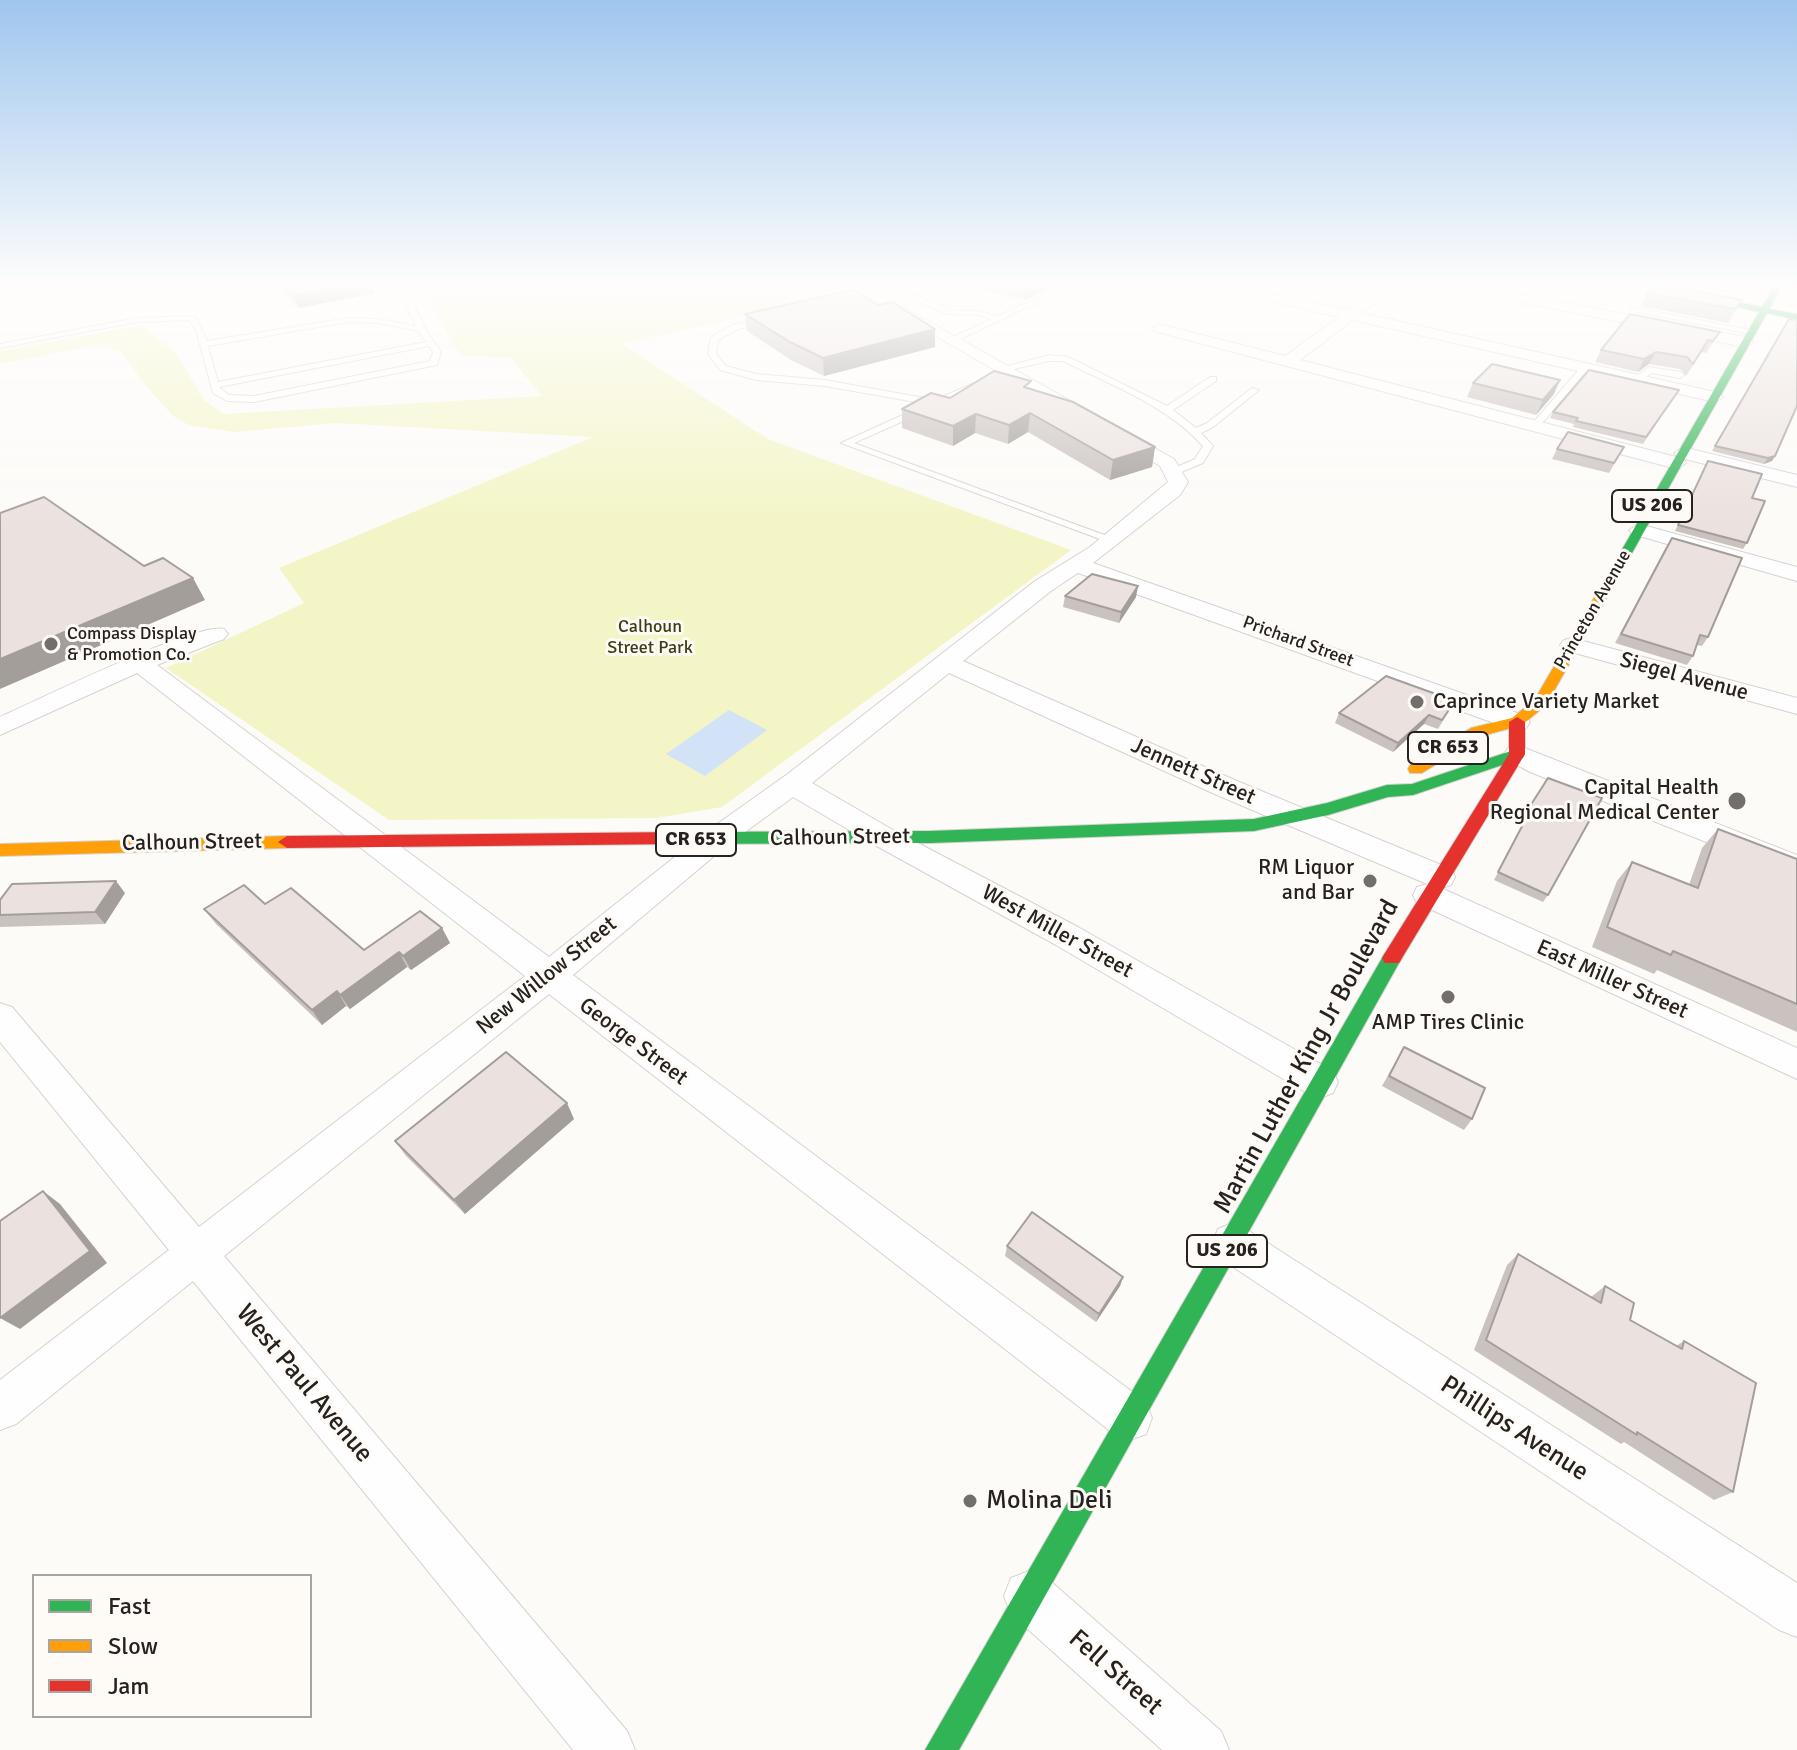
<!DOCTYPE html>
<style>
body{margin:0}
#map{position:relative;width:1797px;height:1750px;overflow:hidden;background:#fdfbf8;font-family:Signika,sans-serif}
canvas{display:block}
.legend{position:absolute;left:32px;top:1574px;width:280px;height:144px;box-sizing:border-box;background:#fefbf7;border:2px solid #a7a4a1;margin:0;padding:10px 14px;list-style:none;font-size:24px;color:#252220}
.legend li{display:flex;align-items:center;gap:16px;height:40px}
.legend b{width:40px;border:2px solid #a7a4a1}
</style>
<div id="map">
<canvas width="1797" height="1750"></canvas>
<ul class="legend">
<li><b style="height:10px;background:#30b455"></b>Fast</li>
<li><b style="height:10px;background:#ff9f0a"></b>Slow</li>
<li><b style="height:10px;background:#e5322d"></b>Jam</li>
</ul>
</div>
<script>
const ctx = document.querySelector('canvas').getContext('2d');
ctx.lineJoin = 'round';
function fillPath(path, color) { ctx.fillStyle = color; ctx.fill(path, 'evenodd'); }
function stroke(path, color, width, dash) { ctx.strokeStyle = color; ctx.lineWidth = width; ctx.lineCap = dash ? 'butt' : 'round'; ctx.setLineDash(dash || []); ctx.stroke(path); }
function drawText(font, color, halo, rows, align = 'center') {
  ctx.font = font + ' Signika,sans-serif'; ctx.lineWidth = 6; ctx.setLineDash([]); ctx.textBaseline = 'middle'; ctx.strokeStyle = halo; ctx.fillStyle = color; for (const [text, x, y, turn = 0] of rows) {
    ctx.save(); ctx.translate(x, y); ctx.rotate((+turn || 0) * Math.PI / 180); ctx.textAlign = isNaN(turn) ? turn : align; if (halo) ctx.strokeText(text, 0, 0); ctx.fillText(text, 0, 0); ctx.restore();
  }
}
const green = new Path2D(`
 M420 284H626C634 286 642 292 650 292 693 295 716 267 757 296L802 284H836L847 293 622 344 768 439 1071 550 722 807 657 818 389 820 166 668 304 603 279 568 593 437 335 423 235 432 189 425 173 416 144 384 122 352 101 344 0 364V351L141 325 176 353 204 400 224 414 542 396 511 358 460 355Z`);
const water = new Path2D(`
 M729 710 767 730 705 776 666 754Z`);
const lane = new Path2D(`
 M395 284H403L427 332 441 352 437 365 254 402 227 401 213 393 197 333 190 320 137 322 0 348V344L137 318 195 316 207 341 348 318 378 319 416 326ZM348 322 378 323 418 331 426 342 218 382 208 346ZM429 346 433 352 430 361 254 396 229 395 219 387Z
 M884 284H893L949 310 980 311 998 316 1067 284H1076L954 342 951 338 991 319 979 315 945 314Z
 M1715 285 1774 290 1778 292 1774 294 1712 289Z
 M1792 291 1797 292V296L1789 295Z
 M1632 307 1751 330 1755 332 1751 334 1637 312 1632 322H1626Z
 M765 318 768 322 738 329 718 340 716 354 726 366 756 374 825 380 935 400 974 383H980V387L854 443 1118 540 1108 542 841 443 927 404 825 386 756 380 720 370 708 354 711 337 732 325Z
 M1049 355 1068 357 1167 406 1210 377H1216V381L1173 410 1196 428 1207 423 1252 388 1259 390 1213 427 1201 433 1213 446 1203 463 1174 475 1170 474V470L1195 459 1203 446C1166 405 1113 386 1063 361H1049L1005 371 1001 368Z
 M1582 366 1589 368 1538 428H1532V424Z
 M1649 367 1680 372 1684 375 1680 378 1651 373 1640 382H1634V378Z`);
const street = new Path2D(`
 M846 284H862L1174 459 1188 482 1180 495 1093 563 1526 716 1530 722 1526 728H1508L1078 573 1051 591 963 661 1237 781 1451 869 1455 877 1451 885 1441 888 1797 1048V1079L1417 903 1413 895 1417 887 1427 884 1217 795 949 673 812 783 893 830 1078 927 1333 1071 1338 1082 1333 1093 1320 1098 1307 1093 1056 945 873 844 793 797 726 846 573 975 1146 1402 1152 1418 1146 1434 1130 1440 1114 1434 549 994 224 1256 627 1731 635 1750H573L193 1281 16 1424 0 1430V1380L169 1250 0 1042V1003L12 1007 199 1227 525 976 137 673 0 735V717C36 701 196 622 224 629L228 634 224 639 157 665 549 957 706 832 789 773 1035 581 1090 547 1168 482 1160 466 1147 458Z
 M1220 284 1348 310 1385 284H1400L1362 313 1715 392 1723 397 1715 402 1353 320 1300 360 1684 459 1686 463 1677 469 1154 331 1152 328 1159 324 1285 356 1339 317 1220 290Z
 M1442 284H1468L1745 337 1753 342 1745 347 1449 288Z
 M1683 447 1797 475V487L1677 457 1674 453Z
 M1639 524 1797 567V581L1632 534 1629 530Z
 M1572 638 1797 698V714L1564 650 1560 645 1564 640Z
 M1517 745 1797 855V878L1530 772 1508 760 1504 754 1508 748Z
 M1232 1223 1246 1229 1797 1583V1637L1779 1630 1218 1257 1212 1243 1218 1229Z
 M1029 1571 1047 1578 1221 1731 1229 1750H1162L1011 1614 1004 1596 1011 1578Z`);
const fast = new Path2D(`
 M1635 284H1648L1762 307 1775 284H1783L1769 309 1797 314V320L1767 313 1628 560 1622 564 1616 560 1759 312Z
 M1517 749 1523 750 1525 754 1523 758 1413 795 1388 797 1328 815 1254 831 930 843 679 844 670 838 679 832 930 831 1254 819 1327 803 1387 785 1412 784Z
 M1392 950 1399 953 1402 958 1399 963 959 1750H925L1385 953Z`);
const slow = new Path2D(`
 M1622 556 1628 560 1546 705 1522 725 1482 736 1422 773H1410L1408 769 1410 765 1471 728 1512 718 1535 699 1616 560Z
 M287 836 296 842 287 848 0 856V844Z`);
const jam = new Path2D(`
 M1517 717 1525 722V754L1399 963H1385L1382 958 1385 953 1509 754V722Z
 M679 832 688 838 679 844 287 848 278 842 287 836Z`);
const wall = new Path2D(`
 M275 284H372L375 293 299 308Z
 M959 284H1061L1024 300Z
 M1674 284H1714L1709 290Z
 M1647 293 1742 300 1728 323 1641 306Z
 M745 314 935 347 824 376 791 360 747 331Z
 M1786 324 1775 456 1772 461 1764 464 1712 451Z
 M1720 332 1706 353 1702 352 1686 376 1680 369 1649 364 1638 372 1595 362 1601 350Z
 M1473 383 1554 394 1536 415 1467 397Z
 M1030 389 1155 447 1152 467 1110 480 1028 432 1008 444 975 433 953 446 902 428V409L950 398Z
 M1675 396 1643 444 1573 427 1574 424 1550 418 1553 412Z
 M1624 447 1609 473 1552 459 1557 449Z
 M1708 461 1752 498 1747 543 1743 549 1675 531Z
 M1666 547 1708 637 1702 646 1697 645 1693 656 1687 665 1615 643Z
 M1065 596 1136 597 1119 623 1063 607Z
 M1455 701 1438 729 1424 724 1393 752 1335 723 1339 713Z
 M1548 778V895L1543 902 1494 880 1524 823 1520 821Z
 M1718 829 1797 859V1032L1657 970 1654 974 1592 947 1617 881 1632 862 1689 885 1702 848Z
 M125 893 105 924 0 927V900Z
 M265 904 364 950 442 928 450 943 411 970 407 967 350 1009 346 1006 322 1025 216 924 204 909Z
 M1404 1047 1472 1119 1464 1130 1382 1086Z
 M574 1119 465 1214 406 1156 395 1141Z
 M1007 1246 1123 1277 1120 1286 1096 1322 1005 1256Z
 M1518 1254 1591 1297 1605 1286 1630 1320 1676 1346 1684 1341 1733 1492 1714 1500 1624 1442 1621 1444 1474 1350 1507 1265Z`);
const shadedWall = new Path2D(`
 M354 284H372L375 293 299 308 294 296Z
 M1026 284H1061L1024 300Z
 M935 329V347L824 376 823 358Z
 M1656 352 1649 364 1638 372 1644 359Z
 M1560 380 1554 394 1536 415 1543 400Z
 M1030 413 1028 432 1008 444 1009 425Z
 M976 414 975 433 953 446V426Z
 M1155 447 1152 467 1110 480 1113 460Z
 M1775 456 1772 461 1764 464 1768 458Z
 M193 578 205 600 0 689V659Z
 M1138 586 1136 597 1119 623 1121 612Z
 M1429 715 1424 724 1393 752 1398 743Z
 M116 881 125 893 105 924 95 912Z
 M442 928 450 943 411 970 403 956Z
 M399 952 407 967 350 1009 340 995Z
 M337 991 346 1006 322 1025 312 1010Z
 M567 1103 574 1119 465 1214 454 1200Z
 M43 1191 60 1204 107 1263 20 1329 0 1318Z
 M1123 1277 1120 1286 1096 1322 1099 1314Z`);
const building = new Path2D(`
 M282 284H354L294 296Z
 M1655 284H1660L1742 300 1735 309 1647 293Z
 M853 290 878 305 892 302 935 329 823 358 790 342 745 314Z
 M1630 314 1720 332 1713 341 1708 340 1693 364 1687 357 1656 352 1644 359 1601 350Z
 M1789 319 1797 320V406L1775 456 1768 458 1715 446Z
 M1492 364 1560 380 1543 400 1473 383Z
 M1589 370 1679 390 1646 437 1576 421 1578 418 1553 412Z
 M994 371 1031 381 1024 387 1073 402 1155 447 1113 460 1030 413 1009 425 976 414 953 426 902 409 931 393 950 398Z
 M1568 432 1624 447 1614 463 1557 449Z
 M1708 461 1762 474 1752 498 1765 501 1747 543 1678 525Z
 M44 497 144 566 163 558 193 578 0 659V513Z
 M1672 538 1742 558 1708 637 1700 635 1693 656 1621 634Z
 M1092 574 1138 586 1121 612 1065 596Z
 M1386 676 1455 701 1442 720 1429 715 1398 743 1339 713Z
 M1548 778 1602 798 1548 895 1498 872 1528 815 1525 814Z
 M1718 829 1797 859V1004L1673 951 1671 955 1607 927 1632 862 1698 888Z
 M116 881 95 912 0 915V900L12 884Z
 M244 885 265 904 291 888 364 950 420 911 442 928 403 956 399 952 340 995 337 991 312 1010 204 909Z
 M1404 1047 1485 1088 1472 1119 1389 1076Z
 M506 1052 567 1103 454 1200 395 1141Z
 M43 1191 90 1251 0 1318V1221Z
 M1032 1212 1123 1277 1099 1314 1007 1246Z
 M1518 1254 1601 1303 1605 1286 1634 1303 1630 1320 1682 1349 1684 1341 1756 1383 1733 1492 1637 1432V1435L1486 1340Z`);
const markers = [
 [51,644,8,"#716e6c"],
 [1417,702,8,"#716e6c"],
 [1737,801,10,"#716e6c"],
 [1370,881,8,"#716e6c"],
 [1448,997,8,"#716e6c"],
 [970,1501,8,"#716e6c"]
];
const farStreetnames = [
 ["Princeton Avenue",1593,610,-60],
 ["Prichard Street",1298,642,20]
];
const farParknames = [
 ["Calhoun",650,627],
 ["Street Park",650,648]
];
const farPoinames = [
 ["Compass Display",67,634],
 ["& Promotion Co.",67,655]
];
const shields = [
 [1652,506,80],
 [1448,748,80],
 [696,840,80],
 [1227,1251,80]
];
const shieldNames = [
 ["US 206",1652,506],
 ["CR 653",1448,748],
 ["CR 653",696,840],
 ["US 206",1227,1251]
];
const streetNames = [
 ["Siegel Avenue",1684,677,15],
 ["Jennett Street",1193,772,24],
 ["Calhoun Street",840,838,-1],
 ["Calhoun Street",192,843,-1],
 ["West Miller Street",1057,932,29],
 ["New Willow Street",547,976,-39],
 ["East Miller Street",1612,980,24],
 ["George Street",633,1042,37]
];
const poiNames = [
 ["Caprince Variety Market",1433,702,"left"],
 ["Capital Health",1719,788],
 ["Regional Medical Center",1719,813],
 ["RM Liquor",1354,868],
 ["and Bar",1354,893],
 ["AMP Tires Clinic",1448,1023,"center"]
];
const nearStreetnames = [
 ["Martin Luther King Jr Boulevard",1307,1057,-61],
 ["West Paul Avenue",304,1384,50],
 ["Phillips Avenue",1514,1429,33],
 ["Fell Street",1115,1673,41]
];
const nearPoinames = [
 ["Molina Deli",986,1501]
];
fillPath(green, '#f3f5c6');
fillPath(water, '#d2e2f7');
stroke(lane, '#d5d3d0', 2);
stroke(street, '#d5d3d0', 2);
stroke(fast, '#d5d3d0', 2);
stroke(slow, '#d5d3d0', 2);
stroke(jam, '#d5d3d0', 2);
fillPath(lane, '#fffefe');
fillPath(street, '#fffefe');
fillPath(fast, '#30b455');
fillPath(slow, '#ff9f0a');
fillPath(jam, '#e5322d');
fillPath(wall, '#cac2bf');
fillPath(shadedWall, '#a49e9b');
fillPath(building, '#ebe1de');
stroke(building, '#a49e9b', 2);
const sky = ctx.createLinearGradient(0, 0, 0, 528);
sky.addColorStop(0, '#9fc6ee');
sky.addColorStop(0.54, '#fefdfc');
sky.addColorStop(1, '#fefdfc00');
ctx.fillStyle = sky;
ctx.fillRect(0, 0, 1797, 528);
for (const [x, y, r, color] of markers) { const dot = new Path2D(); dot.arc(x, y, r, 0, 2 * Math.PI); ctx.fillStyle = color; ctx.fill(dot); stroke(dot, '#fefbf7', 3); }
drawText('18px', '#252220', '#fefbf7', farStreetnames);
drawText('18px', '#3b3d12', '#fefbf7', farParknames);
drawText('18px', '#252220', '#fefbf7', farPoinames, 'left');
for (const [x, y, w] of shields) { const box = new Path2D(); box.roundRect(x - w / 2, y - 16, w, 32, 6); ctx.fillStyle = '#fefbf7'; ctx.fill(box); stroke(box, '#252220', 2); }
drawText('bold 20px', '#252220', null, shieldNames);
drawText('22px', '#252220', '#fefbf7', streetNames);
drawText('22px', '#252220', '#fefbf7', poiNames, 'right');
drawText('26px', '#252220', '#fefbf7', nearStreetnames);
drawText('26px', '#252220', '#fefbf7', nearPoinames, 'left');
</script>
